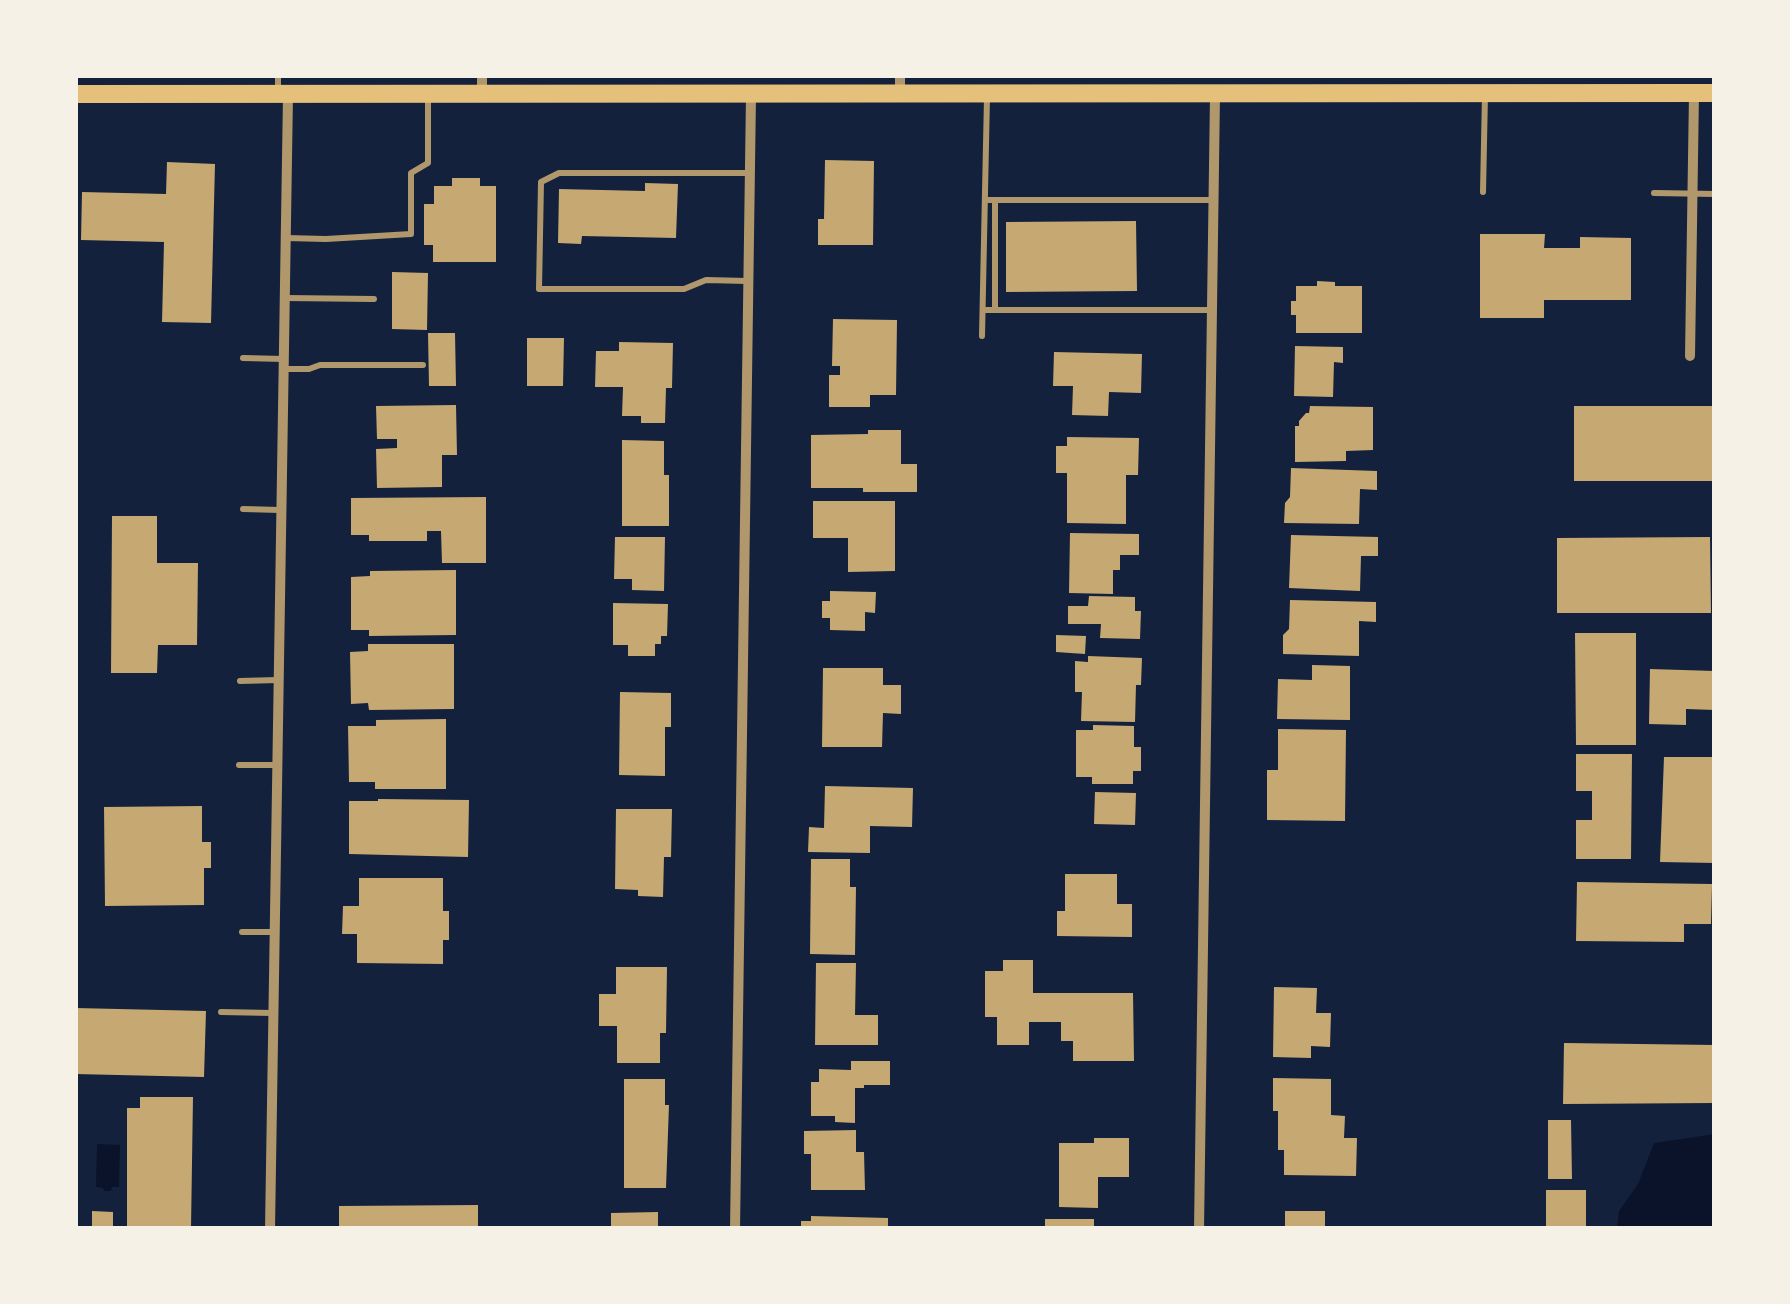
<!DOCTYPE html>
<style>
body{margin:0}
#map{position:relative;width:1790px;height:1304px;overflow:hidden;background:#14213d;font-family:"Public Sans",sans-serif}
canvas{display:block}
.frame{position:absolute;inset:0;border:78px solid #f6f1e7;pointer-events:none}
</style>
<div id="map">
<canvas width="1790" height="1304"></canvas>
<div class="frame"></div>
</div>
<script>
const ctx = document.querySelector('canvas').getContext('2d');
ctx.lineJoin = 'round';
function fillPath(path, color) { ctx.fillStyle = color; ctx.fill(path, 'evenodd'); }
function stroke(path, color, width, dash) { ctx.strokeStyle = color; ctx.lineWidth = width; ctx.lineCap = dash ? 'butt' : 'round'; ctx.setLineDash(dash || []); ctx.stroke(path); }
const water = new Path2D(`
 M1715 1134V1229H1617L1619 1211 1638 1184 1654 1143Z
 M97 1144 120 1145 119 1187H112L111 1191H104L103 1188 96 1187Z`);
const building = new Path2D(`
 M825 160 874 161 873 245H818V219H824Z
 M167 162 215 164 211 323 162 322 164 242 81 240 82 192 166 194Z
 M452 178H480V186H496V262H433V245H424V204H434V186H452Z
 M645 183 678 184 676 238 582 236 581 244 558 243 559 189 645 191Z
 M1136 221 1137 291 1006 292V222Z
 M1480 234H1545L1544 248H1580V237L1631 238V300H1544V318H1480Z
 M392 272 428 273 427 330 392 329Z
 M1317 281 1335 282V286H1362V333H1296V315H1291V301H1296V286H1317Z
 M833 319 897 320 896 395H870V407H829V375H840V366H832Z
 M428 333H455L456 386H429Z
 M527 338H564L563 386H527Z
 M619 342 673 343 672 388H666L665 423H641V416H622L623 387H595L596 351H619Z
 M1295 346 1343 347V363L1334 362 1333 397 1294 396Z
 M1054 352 1142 354 1141 393 1109 392 1108 416 1072 415 1073 386H1053Z
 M456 405 457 455H442V487L377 488 376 449 397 448V439H377L376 406Z
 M1310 406 1373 407V450L1346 451V461L1295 462V426H1299V421L1306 413H1309Z
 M1574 406H1715V481H1574Z
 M868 430H901V464H917V492H863V488H811V435L868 434Z
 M1067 437 1139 438 1138 475H1126V524L1067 523V473H1056V446H1067Z
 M622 440 664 441V475H669V526H622Z
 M1291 468 1377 471V490L1360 489 1359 524 1284 523 1285 503 1290 497Z
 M486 497V563H442L441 531H427V541H369V535H351V498Z
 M813 501H895V571L848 572V538H813Z
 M112 516H157V563H198L197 645H158L157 673H111Z
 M1070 533 1139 534V555H1120V570H1113V594L1069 593Z
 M1291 535 1378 537V556H1361L1360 591 1289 588Z
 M615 537H665L664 591 632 590V579H614Z
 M1710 537 1711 613H1557V538Z
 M456 570V635L369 636V630H351V577L370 576V571Z
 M830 591 876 592 875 613 865 612V631L830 630V618H822V601H830Z
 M1089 596 1135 597V611H1141L1140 639 1100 638 1101 624H1068V606H1088Z
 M1290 600 1376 602V622L1359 621V656L1283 654V635L1289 629Z
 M613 603 668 604 667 636H661V644H655V656H628V645H613Z
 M1575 633H1636V745H1576Z
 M1056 635 1086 636 1085 654 1056 652Z
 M368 644H454V709L369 710 368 703 351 704 350 652 368 651Z
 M1088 656 1142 658 1141 685H1136L1135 722 1081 721 1082 692H1075V661L1088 662Z
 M1312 665 1350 666V720L1277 719 1278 679 1312 680Z
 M823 668H883V685H901V714L883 713 882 747H822Z
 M1650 669 1715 671V710L1686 709V725L1649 724Z
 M620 692 671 693V727H665V776L619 775Z
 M446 719V789H375V782H349L348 726H376V720Z
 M1093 725 1134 726V747H1141V771H1133V784H1092V777H1076V730H1093Z
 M1278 729 1346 730 1345 821 1267 820V770H1278Z
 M1576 754H1632L1631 859H1576V820H1592V791H1576Z
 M1664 757H1715V863L1660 862Z
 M825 786 913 788 912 827 870 826V853L808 852 809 827 824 828Z
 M1095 792 1136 793 1135 825 1094 824Z
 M378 799 469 800 468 857 349 854V801H378Z
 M202 806V842H211V868H204V905L105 906 104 807Z
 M616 809H672L671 857H664L663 897 638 896V890L615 889Z
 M811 859H850V887H856L855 955 810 954Z
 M1065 874H1117V904H1132V937L1057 936V911H1065Z
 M359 878H443V911H449V940H443V964L357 963V934H342L343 906H359Z
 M1577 882 1712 884 1711 924H1684V942L1576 941Z
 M1003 960H1033V993H1133L1134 1061H1073V1041H1061V1022H1029V1045H997V1017H985V971H1003Z
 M816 963H856L855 1015H878V1045H815Z
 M616 967H667L666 1033H660V1063H617V1026H599V994H616Z
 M1274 987 1317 988 1316 1013H1331L1330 1047 1311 1046V1058L1273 1057Z
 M75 1008 206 1011 204 1077 75 1074Z
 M1564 1043 1715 1045V1103L1563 1104Z
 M851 1061H890V1085H864V1088H855V1123L835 1122V1116H811V1082H819V1069L851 1070Z
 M1273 1078 1331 1079V1115L1345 1116 1344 1138H1357L1356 1176 1284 1175V1150H1278V1111H1273Z
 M624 1079H665V1105H669L666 1188H624Z
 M140 1097H193L191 1228 127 1227V1108H140Z
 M1548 1120H1571L1572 1179H1548Z
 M856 1130V1152H864L865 1190H811V1154H804V1131Z
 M1094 1138H1129V1177H1098V1208L1059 1207V1143H1094Z
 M1546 1190H1586V1229H1546Z
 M478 1205V1229H339V1206Z
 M92 1211 113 1212V1229H92Z
 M1285 1211H1325V1229H1285Z
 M658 1212V1229H611V1213Z
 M811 1216 888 1218V1229H801V1221H811Z
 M1045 1219H1094V1229H1045Z`);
const service = new Path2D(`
 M278 75V94
 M1483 192 1485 94
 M1654 193 1715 194
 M985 200H1213
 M286 238 326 239 411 234V173L428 163V96
 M747 281 706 280 684 289H539L541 182 559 173H750
 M285 298 374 299
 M983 310H1211
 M995 310V200
 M982 336 987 97
 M243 358 284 359
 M284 369H309L320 365H423
 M243 509 280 510
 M240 681 278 680
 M239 765H276
 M242 932H274
 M221 1012 272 1013`);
const minor = new Path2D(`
 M900 75V94
 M482 94V75
 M1690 356 1694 93
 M270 1229 288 95
 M735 1229 751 95
 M1199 1229 1215 95`);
const secondary = new Path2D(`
 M75 94 1715 93`);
fillPath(water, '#0b132b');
fillPath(building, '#c6a872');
stroke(service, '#b1986c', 6);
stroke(minor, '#b1986c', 10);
stroke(secondary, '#e5c07b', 18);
</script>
